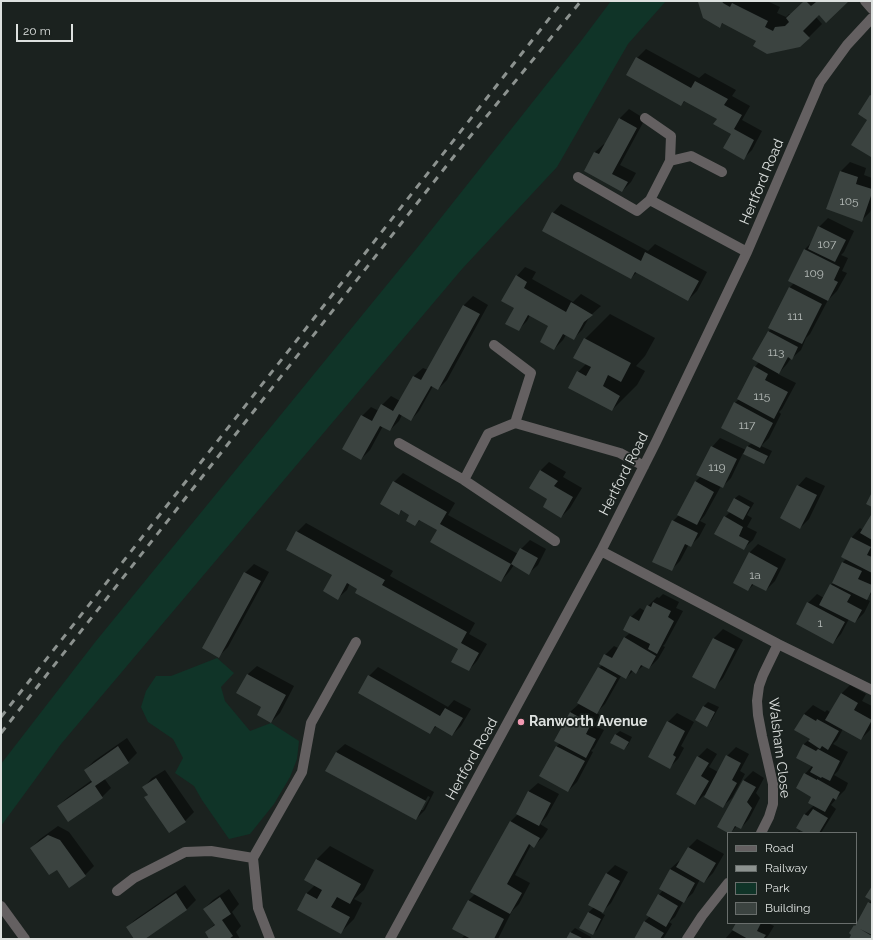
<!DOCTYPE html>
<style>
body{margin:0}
#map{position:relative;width:873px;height:940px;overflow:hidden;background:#1b221f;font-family:Raleway,sans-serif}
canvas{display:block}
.frame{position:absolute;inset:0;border:2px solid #dde1df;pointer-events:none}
.legend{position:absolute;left:727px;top:832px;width:130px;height:92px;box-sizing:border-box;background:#1b221f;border:1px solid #696e6c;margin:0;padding:5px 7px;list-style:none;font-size:12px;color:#dde1df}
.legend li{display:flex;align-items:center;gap:8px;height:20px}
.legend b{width:20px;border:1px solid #696e6c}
.scale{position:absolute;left:16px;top:24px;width:57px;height:18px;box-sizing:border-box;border:2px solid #dde1df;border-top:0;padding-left:5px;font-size:12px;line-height:14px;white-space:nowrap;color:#dde1df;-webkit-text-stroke:3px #1b221f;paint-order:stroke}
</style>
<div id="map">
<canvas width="873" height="940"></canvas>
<div class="frame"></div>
<ul class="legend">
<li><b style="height:5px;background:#646061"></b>Road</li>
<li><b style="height:5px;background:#8c928f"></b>Railway</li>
<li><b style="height:11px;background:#103428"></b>Park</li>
<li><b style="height:11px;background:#3b4340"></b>Building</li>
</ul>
<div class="scale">20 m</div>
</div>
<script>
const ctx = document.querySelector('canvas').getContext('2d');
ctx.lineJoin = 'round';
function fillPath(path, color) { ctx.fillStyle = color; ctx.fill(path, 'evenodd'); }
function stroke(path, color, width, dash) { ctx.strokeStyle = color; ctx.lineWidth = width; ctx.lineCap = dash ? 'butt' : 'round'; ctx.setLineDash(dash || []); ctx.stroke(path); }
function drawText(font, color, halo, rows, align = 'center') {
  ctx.font = font + ' Raleway,sans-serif'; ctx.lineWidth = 3.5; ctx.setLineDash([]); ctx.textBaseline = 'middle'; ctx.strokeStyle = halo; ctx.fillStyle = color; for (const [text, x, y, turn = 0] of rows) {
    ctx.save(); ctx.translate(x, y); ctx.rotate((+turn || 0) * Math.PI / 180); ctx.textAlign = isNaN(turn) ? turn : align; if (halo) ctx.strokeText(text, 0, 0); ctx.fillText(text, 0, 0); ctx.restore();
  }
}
const green = new Path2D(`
 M611 1H666L628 44 557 167 462 269 61 744 1 826V764L96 641 417 248 581 41Z
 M217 658 234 673 221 687 225 701 250 731 271 723 299 741 297 759 290 777 274 804 250 834 229 839 202 800 194 786 175 773 183 758 173 739 148 722 141 707 146 691 156 676H171Z`);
const shadow = new Path2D(`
 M701 1H767L780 7 777 13 786 17 789 14H792L805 1H847L819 14 816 17 822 24 809 37 757 41 724 22 720 26 699 3Z
 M646 49 699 78 705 73 736 90 732 96 750 106 742 120 762 131 752 150 744 158 732 134 718 118 686 100 681 105 637 58Z
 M629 109 645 119 620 165 636 173 631 182 622 191 595 152 604 144H605L620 118Z
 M850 162 866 168 864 175 872 178V207L870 212 861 221 828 209 841 171Z
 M561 204 648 251 655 244 707 272 697 291 688 300 637 272 631 278 553 213Z
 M828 218 854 231 844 252 841 255 848 258 842 271 847 273 837 291 828 300 810 334 806 338 801 350 792 358H791L787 364 778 374 796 383 782 409 779 412 781 414 769 438 761 446 772 451 768 459 764 463 743 453 731 478 722 487 721 486 705 515 700 521 706 524 699 537 691 545 689 544 680 561 671 570 673 521 678 516 695 482 701 476 712 447 720 438 746 450 748 446 752 443 735 403 739 399 755 367 759 362 754 359 769 331 772 328 789 288 794 283 804 250 811 243 819 227Z
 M525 267 536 272 532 279 573 302 581 294 601 306 590 316 582 330 573 339 566 335 563 340 554 349 550 326 530 315 527 321 518 330 516 307 517 276Z
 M473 296 488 305 447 380 438 389 433 386 419 411 411 420 402 415 399 421 390 430 383 426 370 450 361 459 362 416 371 407 379 411 382 405 391 396 400 401 414 376 423 368 428 370 464 305Z
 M610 314 655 338 645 356 636 366 645 371 637 385 612 410 578 372 586 364 585 339Z
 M549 462 566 472 563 477 582 488 570 508 561 517 549 499 540 471Z
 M403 473 455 503 448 515 518 554 521 549 530 540 546 549 538 565 529 573 514 565 509 572 501 581 438 530 420 520 415 525 411 514 402 510 399 514 394 482Z
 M806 477 825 486 809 519 800 528 798 486Z
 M739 495 754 503 747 515 752 518 747 527 757 532 753 540 744 548 725 517 730 512 734 499Z
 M872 515V593L866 599 870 601 864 613 855 622 849 619 841 634 833 643 808 603 817 594 824 598 831 585 834 582 843 562 846 559 842 557 852 537 860 528 863 530Z
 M306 523 393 571 390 576 475 623 469 634 487 644 477 661 469 670 459 649 350 583 347 590 338 598 333 574 297 532Z
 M758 544 786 559 775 581 766 590 754 584 748 590 749 553Z
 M254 564 269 572 228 647 219 656 245 573Z
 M663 594 679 602 676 608 683 611 665 644 663 646 665 647 658 659 649 668 644 665 636 672 633 671 626 678 621 676 605 704 596 713 600 715 594 725 604 730 594 748 591 751 593 752 577 782 568 791 541 776 557 746 560 743 570 712 580 703 599 668 602 665 605 655 614 646 618 648 624 638 630 633 631 617 640 608 645 611 648 606 657 597 659 598Z
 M723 629 743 640 723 678 715 687 694 676 714 638Z
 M257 666 294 686 280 713 271 722 263 706 248 674Z
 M378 667 448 707 454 700 471 709 461 726 452 735 437 726 429 733 369 676Z
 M850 685 866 694 862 701 872 706V726L870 730 861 739 843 729 837 740 833 744 848 752 838 771 834 775 848 783 845 790 837 798 831 805 836 809 821 833H797L799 831 802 833 804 831 805 814 814 805 813 796 805 774 813 765 797 757 804 744 811 738 795 729 804 714 813 705 825 712 827 710 831 713 841 694Z
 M708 702 719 707 711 721 707 725 697 720 704 706Z
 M677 713 694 722 681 746 684 748 678 759 670 767 668 722Z
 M620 731 632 737 628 745 624 749 615 735Z
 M127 738 137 753 128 762 104 778 111 788 102 797 68 821 58 806 67 798 92 780 85 770 94 761Z
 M345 744 434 792 425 810 416 819 336 752ZM428 796 430 797 423 810H420Z
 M736 747 749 754 740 771 745 774 732 798 723 806 704 795 695 804 698 757 707 748 717 754 709 767 718 772 727 756Z
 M165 770 194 812 185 821 145 797 149 794 144 787 152 778Z
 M753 771 764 778 756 793 760 798 749 819 741 828 737 826 730 833 718 827 744 780Z
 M538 783 559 794 547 816 540 824 548 829 543 837 534 846 531 845 515 875 530 883 519 904 512 911 498 939H461L465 935 468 901 475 894 510 822 518 814 529 791Z
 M58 826 69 832 94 866 85 875 57 868 31 848 40 839Z
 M697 839 724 854 713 873 704 882 700 879 693 893 683 902 675 917 669 922 672 924 663 939H635L644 922 650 916 659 895 663 890 670 869 679 861H681L688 848Z
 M330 846 374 870 364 890 354 899 362 903 354 919 340 933 298 910 307 893 315 885 317 859Z
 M615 865 628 872 611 903 601 913 605 915 597 930 592 934 589 912 594 907 606 874Z
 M185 885 196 900 187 909 143 939H135L127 927 136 919Z
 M872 888V939H850L855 926 859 922 869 903 872 900Z
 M229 889 239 904 232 912 241 926 236 932 240 939H210L206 932 215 924 204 909 213 900Z
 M737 923H768L774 926 768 936 765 939H725L733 930Z
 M575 928 591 937 590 939H567L571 932Z`);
const building = new Path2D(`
 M703 1H722L723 3 730 7 732 3 768 21 765 27 773 31 775 27 785 26 789 22 786 18 804 1H806L811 6 816 2 815 1H849L826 23 819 15 803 31 810 38 800 47 767 54 753 46 756 41 722 23 720 28 703 18 698 2Z
 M636 57 691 88 695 81 728 99 724 105 742 115 734 129 754 140 744 160 723 148 731 134 713 124 717 119 684 101 681 106 626 75Z
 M870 95 872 96V155L871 157 851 145 867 120 858 114Z
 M619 118 637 128 612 174 628 182 622 192 584 171 594 152 599 154Z
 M840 171 858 177 856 184 872 189V193L862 222 826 209Z
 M552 212 641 261 645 252 699 281 688 301 635 272 631 279 542 231Z
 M818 226 846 240 835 262 808 249Z
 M804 249 840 267 834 280 838 282 828 301 788 281Z
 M516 275 527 282 524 288 566 312 571 302 593 315 584 322 574 340 563 334 554 350 540 342 548 326 528 315 519 331 505 324 514 308 501 301Z
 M789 287 822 304 802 344 768 328Z
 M463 305 480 314 438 390 431 386 411 421 399 414 390 431 380 426 361 460 342 449 361 415 372 421 381 404 393 411 413 376 421 380Z
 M768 331 798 347 792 360 788 357 779 374 752 359Z
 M584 338 631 363 621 382 608 375 603 386 620 396 612 411 568 388 577 371 586 376 591 367 573 358Z
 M754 366 768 374 765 380 788 392 774 419 737 399Z
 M734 402 773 423 760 448 721 428Z
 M711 446 737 459 723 488 696 475Z
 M747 446 768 456 764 464 743 454Z
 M540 470 558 481 554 486 573 497 561 518 543 507 547 499 529 488Z
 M393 481 447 512 440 524 511 564 501 582 430 542 437 530 419 520 415 526 406 521 409 515 401 510 399 515 380 504Z
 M695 481 714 492 697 525 677 515Z
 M797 485 817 495 800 529 780 518Z
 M872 492V507L866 504Z
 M734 498 750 507 743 520 727 511Z
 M871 515H872V540L860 533Z
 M724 516 743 527 739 536 749 541 744 550 714 534Z
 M672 520 698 533 691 547 685 544 672 571 652 562Z
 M296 531 385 580 382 585 467 632 461 643 479 653 469 671 451 662 458 649 355 593 357 589 347 583 338 600 323 591 332 575 286 550Z
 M851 537 871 547 867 555 872 557V573L841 557Z
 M520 548 538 558 529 575 511 564Z
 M749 552 778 568 766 591 752 584 748 591 733 583Z
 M842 562 862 571 858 579 872 585V590L867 600 832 583Z
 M244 572 261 581 219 658 202 648Z
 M830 584 851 595 847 602 862 610 855 623 819 605Z
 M653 602 671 611 668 617 674 621 657 654 648 649 650 644 623 630 630 616 639 621 647 605 651 607Z
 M807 602 845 622 833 644 796 624Z
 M624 637 656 656 649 669 641 665 636 674 631 670 626 679 599 664 604 654 612 658Z
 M713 638 735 649 715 689 692 677Z
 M598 667 617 678 597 714 577 703Z
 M247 674 286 695 271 723 257 715 261 707 236 693Z
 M368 675 440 716 445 708 463 718 452 736 435 726 430 734 358 693Z
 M841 693 858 703 854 710 872 720 861 740 825 720Z
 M703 706 715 712 707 727 695 720Z
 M570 712 591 724 586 734 596 739 586 758 554 741Z
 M804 714 816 721 817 719 839 731 828 750 822 746 820 749 808 741 810 739 794 730Z
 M667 721 685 731 673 755 676 757 670 769 648 757Z
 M615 734 629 742 624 750 610 743Z
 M803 744 816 751 818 749 840 761 830 781 822 777 821 778 810 772 813 767 796 758Z
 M118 746 129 763 95 786 103 798 68 822 57 806 92 782 84 770Z
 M556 746 585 761 568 792 539 776Z
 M336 752 426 801 416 820 325 771Z
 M726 755 741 763 732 780 737 783 723 808 704 797Z
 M697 756 709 763 701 776 709 781 695 805 676 794Z
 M804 773 817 780V779L840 792 836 800 833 798 825 812 808 803 811 797 796 788Z
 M156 778 186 822 169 833 144 797 148 795 142 787Z
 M743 780 756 787 747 802 752 808 741 829 735 826 731 833H728L717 827Z
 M528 791 551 803 539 826 516 814Z
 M813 809 828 818 819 833H805L796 828 804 814 808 816Z
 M510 821 540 838 534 848 529 844 507 884 522 893 510 914 470 892Z
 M48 835 60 840 86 876 69 888 57 870 49 875 30 848Z
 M688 847 716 863 704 883 676 867Z
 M316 859 361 884 350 904 337 897 331 907 350 917 341 934 297 910 306 893 317 899 322 890 304 880Z
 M670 869 695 883 684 903 659 889Z
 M606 873 620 881 603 913 588 905Z
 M872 886V901L865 897Z
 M176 893 187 910 145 939H134L126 927Z
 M658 894 678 906 666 927 646 915Z
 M220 897 231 914 222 920 233 936 229 939H209L205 932 215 925 203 909Z
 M468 900 504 919 494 939H471L452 929Z
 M868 902 872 904V935L860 929 872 936V939H849L851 935 849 933 854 925 855 926Z
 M588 912 601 919 593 935 579 928Z
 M644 921 664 933 660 939H634Z
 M736 923H761L757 931 766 935 763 939H748L732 930Z
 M570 932 584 939H566Z`);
const minor = new Path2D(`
 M865 1 872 9
 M645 118 671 136 670 161 650 200 747 252
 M670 161 691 156 722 172
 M578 177 637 211 650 200
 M494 345 531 373 515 423
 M399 443 464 480 555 541
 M464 480 488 434 515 423 620 453 644 466
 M601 551 778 644 872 690
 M761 833 769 817 773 804V784L762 736 758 715 757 701 759 686 763 675 778 644
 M117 891 134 878 185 852 211 851 253 858
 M1 906 25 939
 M270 939 258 908 253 858 302 772 311 723 356 642
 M390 939 601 551 656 442 747 252 820 82 847 45 872 18
 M687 939 702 916 728 883`);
const rail = new Path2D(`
 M1 717 563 1
 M1 733 455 155 581 1`);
const markers = [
 [521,722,4,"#f19ab2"]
];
const numberNames = [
 ["105",849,201],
 ["107",827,244],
 ["109",814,273],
 ["111",795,316],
 ["113",776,352],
 ["115",762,396],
 ["117",747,425],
 ["119",717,467],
 ["1a",755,575],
 ["1",820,623]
];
const streetNames = [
 ["Hertford Road",762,182,-67],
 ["Hertford Road",624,474,-63],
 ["Walsham Close",779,748,83],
 ["Hertford Road",472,759,-61]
];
const poiNames = [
 ["Ranworth Avenue",529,722]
];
fillPath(green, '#103428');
fillPath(shadow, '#0007');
fillPath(building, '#3b4340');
stroke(minor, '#646061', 10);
stroke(rail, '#8c928f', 3, [7, 7]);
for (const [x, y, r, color] of markers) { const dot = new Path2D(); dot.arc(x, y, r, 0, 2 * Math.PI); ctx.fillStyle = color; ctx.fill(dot); stroke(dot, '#1b221f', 1.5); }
drawText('12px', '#b4bab7', null, numberNames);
drawText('14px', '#dde1df', '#1b221f', streetNames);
drawText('bold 14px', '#dde1df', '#1b221f', poiNames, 'left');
</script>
